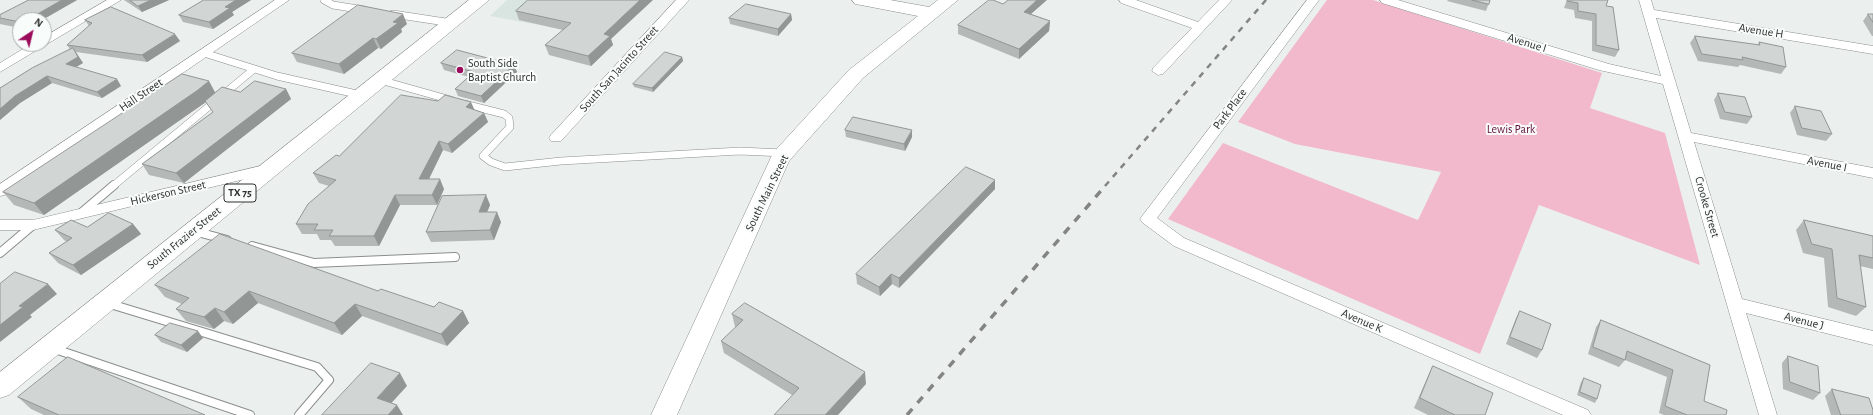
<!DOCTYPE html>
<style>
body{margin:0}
#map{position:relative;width:1873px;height:415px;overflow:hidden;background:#ebf0ee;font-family:"Alegreya Sans",sans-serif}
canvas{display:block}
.north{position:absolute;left:12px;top:12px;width:40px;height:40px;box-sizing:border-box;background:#f8fdfb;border:1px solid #a7aba9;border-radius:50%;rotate:35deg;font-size:11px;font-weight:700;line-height:16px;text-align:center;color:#2e2f2f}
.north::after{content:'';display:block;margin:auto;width:14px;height:18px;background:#9b0b5b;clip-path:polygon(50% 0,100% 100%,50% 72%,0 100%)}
</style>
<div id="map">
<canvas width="1873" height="415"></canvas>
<div class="north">N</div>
</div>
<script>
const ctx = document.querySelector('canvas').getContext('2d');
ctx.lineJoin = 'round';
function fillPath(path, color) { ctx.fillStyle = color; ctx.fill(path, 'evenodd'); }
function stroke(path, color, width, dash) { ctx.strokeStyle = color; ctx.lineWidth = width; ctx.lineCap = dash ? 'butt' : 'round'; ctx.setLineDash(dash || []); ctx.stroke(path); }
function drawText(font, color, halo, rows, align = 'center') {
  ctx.font = font + ' "Alegreya Sans",sans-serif'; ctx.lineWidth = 4; ctx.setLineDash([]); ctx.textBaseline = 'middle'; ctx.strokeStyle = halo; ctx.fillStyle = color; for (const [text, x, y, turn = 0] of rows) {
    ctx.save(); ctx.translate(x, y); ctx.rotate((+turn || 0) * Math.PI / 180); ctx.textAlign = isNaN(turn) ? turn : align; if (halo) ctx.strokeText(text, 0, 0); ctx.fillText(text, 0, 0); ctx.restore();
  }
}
const built = new Path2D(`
 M507 0H608L576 32 490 16Z`);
const green = new Path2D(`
 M1327 0H1373L1602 73 1590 108 1665 133 1700 265 1539 205 1480 354 1168 219 1223 143 1418 220 1441 172 1295 144 1238 122Z`);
const laneFar1 = new Path2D(`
 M324 0 333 5 364 10
 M393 14 452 23
 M204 53 277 76 361 95
 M380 80 451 100
 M464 104 504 114 509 118 510 127 483 156 491 162 505 167 561 161 740 151 784 153
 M113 186 254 69`);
const lane = new Path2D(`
 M80 214 114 185
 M194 231 227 240
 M252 246 314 263 455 257
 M0 253 33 225
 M107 303 317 367 329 380 299 415
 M52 348 250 415`);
const street = new Path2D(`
 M107 0H121L0 72V63L31 44H44V37Z
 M275 0H289L5 195 0 196V184Z
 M676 0H689L561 141H551L549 138 551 135Z
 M1119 0H1136L1198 22 1219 0H1232L1163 74 1158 75 1152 71 1153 68 1192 28 1121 3Z
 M1307 0H1319L1157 218 1184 238 1588 410 1591 415H1563L1174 246 1143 223 1140 219 1143 215Z
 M1380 0H1398L1609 64 1661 76 1639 0H1651L1654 10 1873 46V54L1656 18 1691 133 1873 168V178L1694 142 1742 299 1873 331V345L1746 313 1777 415H1759L1663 84 1599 70 1382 3Z
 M269 164 274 166 276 169 274 172 33 230H0V220H33Z`);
const secondary = new Path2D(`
 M852 0H890L929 7 938 0H958L863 78 789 161 677 415H651L773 153 849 70 918 16 861 5 855 4Z`);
const primary = new Path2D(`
 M469 0H489L9 395 0 398V372Z`);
const railFar1 = new Path2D(`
 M1105 186 1266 0`);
const rail = new Path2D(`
 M907 415 1106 185`);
const wall = new Path2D(`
 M29 0H77L42 20H20V28L0 24V15Z
 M124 0H169L142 12Z
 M204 0H251L232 12 234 15 213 29 183 22 179 15Z
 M528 0 611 39 613 45 591 66 549 55 545 45 563 30 519 20 516 11Z
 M1448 0H1490L1486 11 1447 1Z
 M1567 0H1608L1606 6 1619 50 1615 57 1592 51V21L1575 18 1574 10 1564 8Z
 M791 14 792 20 778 36 730 24 729 18Z
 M1031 14 1050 21 1049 31 1019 59 958 34V25Z
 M1868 14H1873V36H1872L1863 21Z
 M85 20 180 41 147 62 76 52 83 63 76 67 121 86 102 98 52 83 20 103 0 120V88L70 49 67 45 89 26Z
 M407 24 401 29 402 32 381 49 378 48 344 74 297 62 292 53Z
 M1695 36 1758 45 1759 42 1786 67 1781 74 1740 65 1738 67 1698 61 1690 43Z
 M682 57 683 61 653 92 634 87 633 84Z
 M441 63 514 65 517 72 484 103 458 96 455 89 469 77 444 70Z
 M286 89 291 99 184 183 149 175 142 164 213 112 206 102 44 215 14 205 3 192 216 92H240Z
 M1718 93 1752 117 1747 124 1720 119 1714 100Z
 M1795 106 1832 134 1826 141 1797 135 1790 113Z
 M484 113 488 122 452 153 443 150 429 179 444 189 437 205H400L379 246H335L331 240H320L317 234H302L296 224 329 186 319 183 313 173 339 156Z
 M845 130 912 137 905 151 846 137Z
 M995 180V189L899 288 892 284 880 296 857 284 856 274Z
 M486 195 490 205 487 212 501 222 494 240 431 242 426 232Z
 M1804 220 1873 236V269L1860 266 1866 307 1856 316 1828 307 1824 258 1803 253 1796 230Z
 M133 224 141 234 81 275 58 263 49 253 67 242 64 240 55 230 87 227Z
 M155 285 378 291 434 307 463 311 469 323 447 346 362 316 342 335 258 303 233 324 224 321 214 329 186 321 176 309 182 304 165 297Z
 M1520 311 1542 350 1537 358 1506 344 1516 318Z
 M732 314 866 384 792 395 724 353 721 341 736 327H735Z
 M1601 320 1710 365 1704 401 1726 415H1664L1659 413 1667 377 1625 360 1619 367 1588 354 1596 327Z
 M155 335 203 338 187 352 161 342Z
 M1788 356 1820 393 1813 400 1783 389 1782 363Z
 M1433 366 1485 415H1428L1414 408 1428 376Z
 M1584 378 1597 399 1595 403 1577 395 1581 382Z
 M1832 389 1873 415H1831L1825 396Z
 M18 397 205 415H44L31 409Z`);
const shadedWall = new Path2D(`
 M62 0H77L42 20H27Z
 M151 0H169L142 12 138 6Z
 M236 0H251L232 12 234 15 213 29 209 22 225 7Z
 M640 0H653L611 39 613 45 591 66 588 56 604 34Z
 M1037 0H1047L1023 21 1024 12Z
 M403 14 407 24 401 29 402 32 381 49 376 39 393 22Z
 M791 14 792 20 778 36V29Z
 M1050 21 1049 31 1019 59V49Z
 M175 34 180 41 147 62 142 55Z
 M373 38 378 48 344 74 339 64Z
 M73 48 83 63 71 70 66 64Z
 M682 57 683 61 653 92 652 88Z
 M514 65 517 72 484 103 481 96Z
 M47 76 52 83 20 103 0 120V109L15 96Z
 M117 79 121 86 102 98 97 92Z
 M209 81 216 94 206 102 44 215 34 203Z
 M286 89 291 99 184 183 176 173Z
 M471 102 475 111 466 107Z
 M484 113 488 122 452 153 448 144Z
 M912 130V137L905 151 904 144Z
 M439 141 443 150 424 189 419 179Z
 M440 179 444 189 437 205 432 195Z
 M995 180V189L899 288V278Z
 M395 195 400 205 379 246 374 236Z
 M486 195 490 205 483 222 479 212Z
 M497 212 501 222 494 240 490 230Z
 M133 224 141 234 81 275 73 265Z
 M891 274 892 284 880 296 879 287Z
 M48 284 57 294 30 315 32 317 0 342V325L19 306Z
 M249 291 258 303 233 324 224 312Z
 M355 304 362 316 342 335 334 323Z
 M215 308 224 321 214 329 204 317Z
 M463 311 469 323 447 346 441 334Z
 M198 331 203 338 187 352 181 345Z
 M865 372 866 384 838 415H825Z
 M400 373 407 386 385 410 377 398Z
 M397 405 403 415H388Z`);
const building = new Path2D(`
 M29 0H62L27 20H20V22L0 18V15Z
 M130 0H151L138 6Z
 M204 0H236L225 7 230 8 209 22 179 15Z
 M528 0H640L604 34 610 36 588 56 545 45 571 23 516 11Z
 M989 0H993L1003 4 1008 0H1037L1024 12 1050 21 1019 49 958 25Z
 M1472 0H1490L1489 4Z
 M1568 0H1608L1606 6 1613 7 1619 50 1596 45V14L1578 11V3L1567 1Z
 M746 4 791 14 778 29 729 18Z
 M358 5 403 14 393 22 398 23 376 39 373 38 339 64 292 53Z
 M111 7 175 34 142 55 67 45 92 23 85 20Z
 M1868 14H1873V22Z
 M1695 36 1760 45 1759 42 1783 47 1786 67 1742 57 1743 60 1702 54Z
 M73 48 78 57 66 64 117 79 97 92 47 76 15 96 0 109V88L32 68Z
 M457 50 514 65 481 96 455 89 474 72 441 63Z
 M665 52 682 57 652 88 633 84Z
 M182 74 209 81 198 90 34 203 3 192Z
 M255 81 286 89 176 173 142 164 213 112 205 101 222 87 240 92Z
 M1718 93 1745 97 1752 117 1725 112Z
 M401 95 438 101 445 95 471 102 466 107 484 113 448 144 439 141 419 179H440L432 195H395L374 236H329L333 230H314L318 224H296L308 204 336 180 313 173 336 155 339 156Z
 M1795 106 1821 111 1832 134 1802 128Z
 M853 117 912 130 904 144 845 130Z
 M966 167 995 180 899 278 891 274 879 287 856 274Z
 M486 195 479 212H497L490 230 426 232 442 196Z
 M109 213 133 224 73 265 49 253 72 238 55 230 71 220 87 227Z
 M1804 220 1873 236V258L1859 255 1866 307 1837 298 1832 249 1812 244Z
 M220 234 378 291 381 289 434 307 439 302 463 311 441 334 355 304 334 323 249 291 224 312 215 308 204 317 176 309 189 298 155 285Z
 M15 272 48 284 19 306 23 307 0 325V284Z
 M745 303 865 372 825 415H774L799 388 721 341 743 320 732 314Z
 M1520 311 1551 324 1542 350 1510 337Z
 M1601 320 1710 365 1704 401 1727 410 1726 415H1687L1665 406 1673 370 1627 351 1625 360 1593 347Z
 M170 323 198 331 181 345 155 335Z
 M1788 356 1818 366 1820 393 1790 382Z
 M68 357 205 415H59L18 397Z
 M371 363 400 373 377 398 397 405 388 415H322Z
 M1433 366 1493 393 1485 415H1455L1420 398Z
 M1584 378 1601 385 1597 399 1580 392Z
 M1832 389 1869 398 1873 410V415H1841Z`);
const markers = [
 [460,70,4,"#9b0b5b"]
];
const shields = [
 [240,193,32]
];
const shieldNames = [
 ["TX 75",240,193]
];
const streetNames = [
 ["Avenue H",1761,31,9],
 ["Avenue I",1527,43,17],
 ["South San Jacinto Street",619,69,-48],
 ["Hall Street",141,95,-34],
 ["Park Place",1230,109,-53],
 ["Avenue I",1827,164,11],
 ["Hickerson Street",168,193,-13],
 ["South Main Street",767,193,-64],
 ["Crooke Street",1707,207,74],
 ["South Frazier Street",184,238,-39],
 ["Avenue K",1362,321,23],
 ["Avenue J",1804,321,14]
];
const poiNames = [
 ["South Side",468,63],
 ["Baptist Church",468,77]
];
const parkNames = [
 ["Lewis Park",1511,129]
];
fillPath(built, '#d9e5e1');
fillPath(green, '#f2b9cd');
stroke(laneFar1, '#8a8e8d', 8);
stroke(lane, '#8a8e8d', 10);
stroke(street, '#8a8e8d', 1);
stroke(secondary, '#8a8e8d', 1);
stroke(primary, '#8a8e8d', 1);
stroke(laneFar1, '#fff', 7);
stroke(lane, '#fff', 8);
fillPath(street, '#fff');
fillPath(secondary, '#fff');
fillPath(primary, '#fff');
stroke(railFar1, '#838585', 2.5, [6, 6]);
stroke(rail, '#838585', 3.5, [8, 8]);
fillPath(wall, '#b4b8b6');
fillPath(shadedWall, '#929694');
fillPath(building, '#d1d6d4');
stroke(building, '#929694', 1);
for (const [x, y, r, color] of markers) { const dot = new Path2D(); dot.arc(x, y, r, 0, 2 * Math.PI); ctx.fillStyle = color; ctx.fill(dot); stroke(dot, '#f8fdfb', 1.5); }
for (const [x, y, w] of shields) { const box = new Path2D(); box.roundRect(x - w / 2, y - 9, w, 18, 3); ctx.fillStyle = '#f8fdfb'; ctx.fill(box); stroke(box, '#2e2f2f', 1); }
drawText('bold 11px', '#2e2f2f', null, shieldNames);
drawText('12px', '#2e2f2f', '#f8fdfb', streetNames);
drawText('12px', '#2e2f2f', '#f8fdfb', poiNames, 'left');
drawText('12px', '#630e39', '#f8fdfb', parkNames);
</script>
